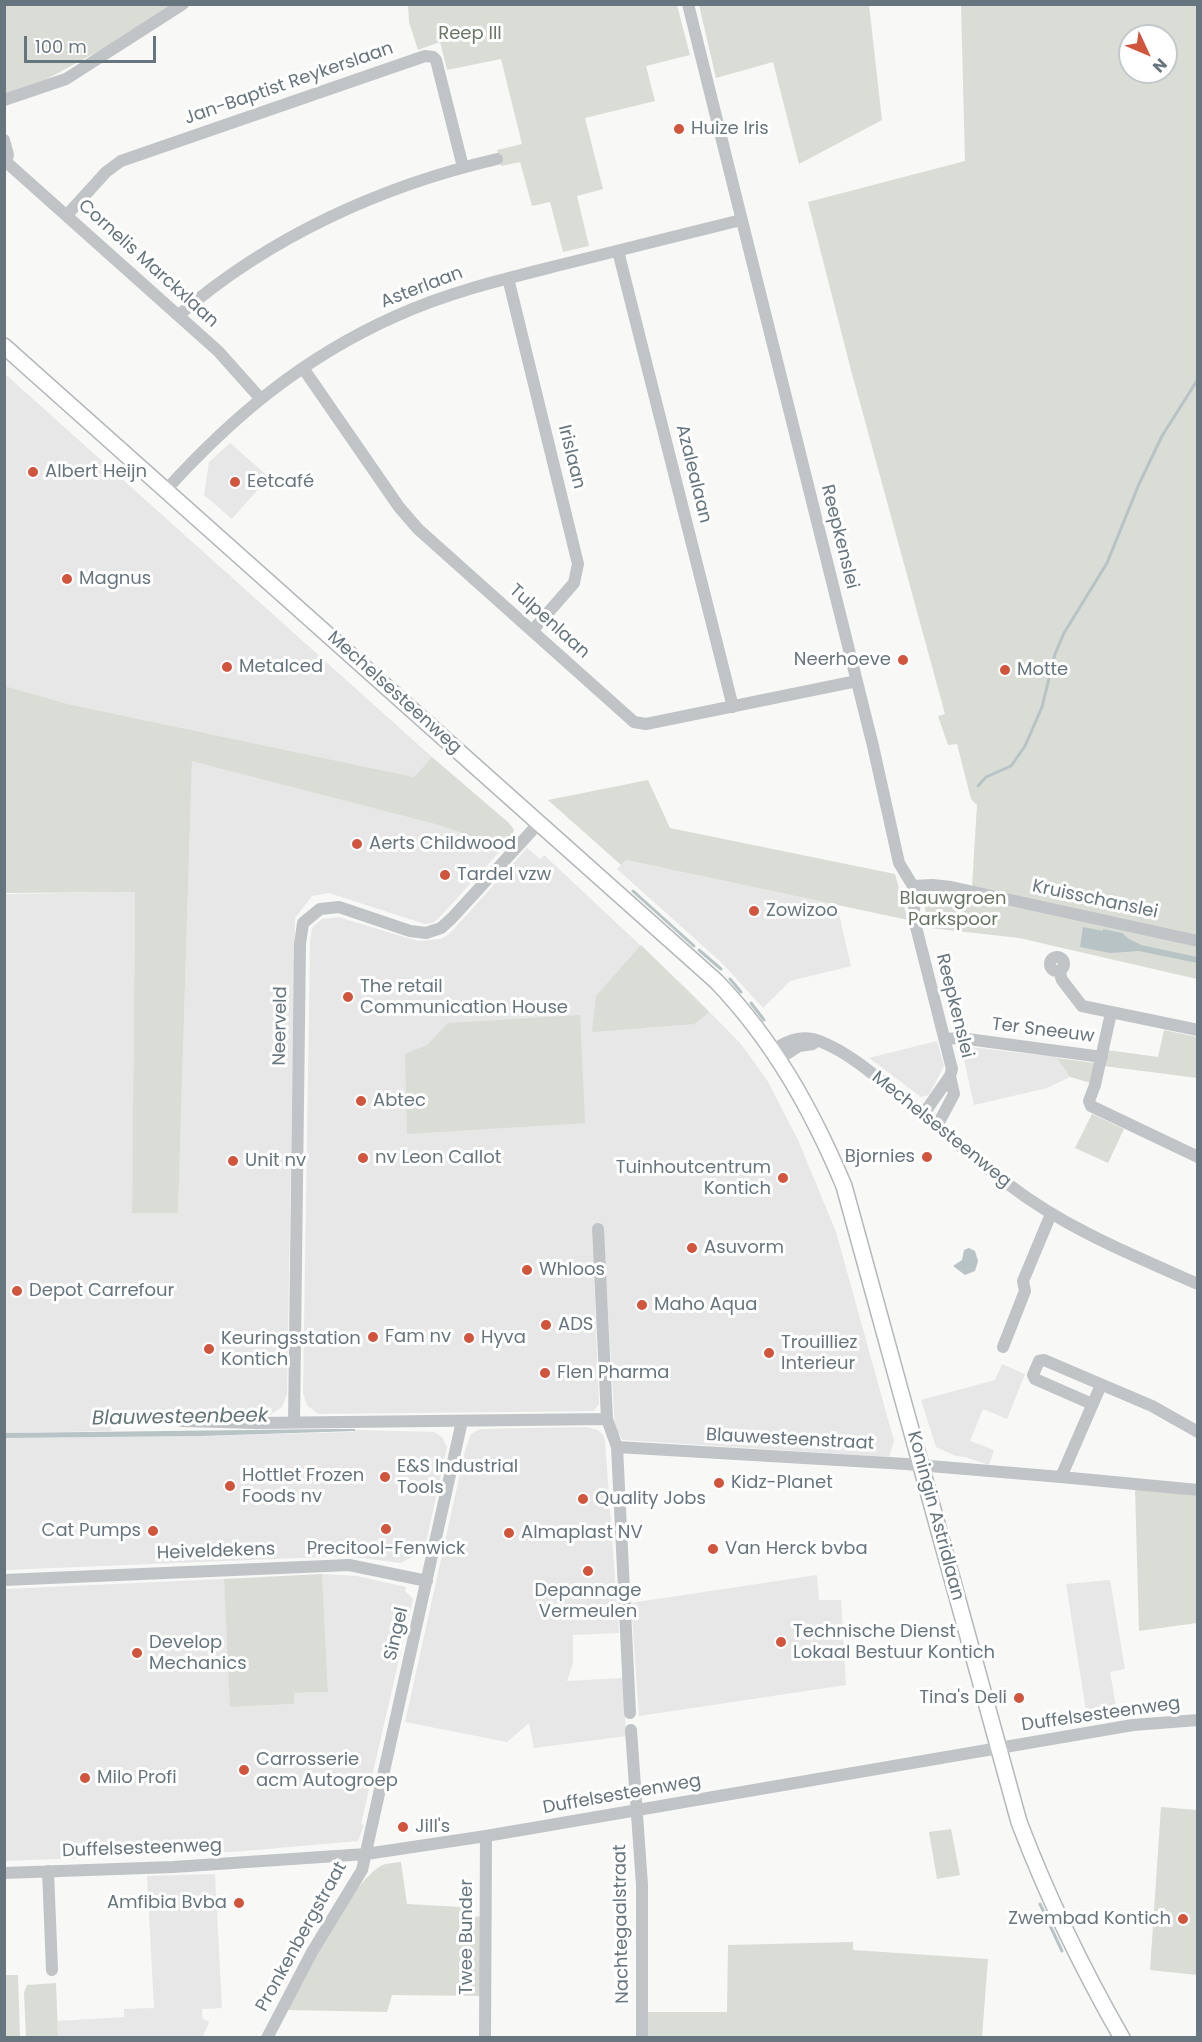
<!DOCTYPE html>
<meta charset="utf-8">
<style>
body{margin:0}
#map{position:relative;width:1202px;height:2042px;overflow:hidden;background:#f8f8f6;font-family:Poppins,sans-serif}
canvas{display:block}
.frame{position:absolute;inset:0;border:6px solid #66757e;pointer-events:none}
.north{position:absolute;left:1118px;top:24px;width:60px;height:60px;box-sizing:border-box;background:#fff;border:2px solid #c2c8cb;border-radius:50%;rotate:134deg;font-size:16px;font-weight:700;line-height:24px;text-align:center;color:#66757e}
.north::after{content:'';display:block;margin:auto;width:21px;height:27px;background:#d1543d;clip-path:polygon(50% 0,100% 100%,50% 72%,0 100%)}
.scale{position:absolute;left:24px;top:36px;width:132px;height:27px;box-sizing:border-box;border:3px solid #66757e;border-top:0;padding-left:8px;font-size:18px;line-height:21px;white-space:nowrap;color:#66757e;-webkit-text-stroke:4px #fff;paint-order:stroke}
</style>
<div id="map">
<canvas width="1202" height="2042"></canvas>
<div class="frame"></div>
<div class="north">N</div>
<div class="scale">100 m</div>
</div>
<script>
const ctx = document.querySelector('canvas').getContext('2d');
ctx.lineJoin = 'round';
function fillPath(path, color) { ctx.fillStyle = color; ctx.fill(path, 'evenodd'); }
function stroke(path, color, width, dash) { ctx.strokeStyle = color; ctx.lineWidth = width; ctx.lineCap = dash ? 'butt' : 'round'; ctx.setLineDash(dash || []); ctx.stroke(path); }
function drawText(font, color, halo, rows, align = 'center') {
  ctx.font = font + ' Poppins,sans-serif'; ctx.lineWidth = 6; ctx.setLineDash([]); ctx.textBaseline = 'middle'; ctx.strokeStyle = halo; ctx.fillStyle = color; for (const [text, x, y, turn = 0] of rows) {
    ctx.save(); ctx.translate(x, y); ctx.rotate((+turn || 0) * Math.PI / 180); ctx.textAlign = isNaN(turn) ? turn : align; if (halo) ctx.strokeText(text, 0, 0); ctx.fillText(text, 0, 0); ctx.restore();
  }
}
const built = new Path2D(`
 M4 373 432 757 414 777 68 704 5 686Z
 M230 443 269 477 232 519 204 495 209 462Z
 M192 760 435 824 504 847 438 919 432 923 425 924 329 893 312 896 295 918 287 1395 282 1407 270 1415 261 1416V1411L111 1410V1431L5 1433 4 894 135 892 132 1212 178 1213Z
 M527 848 540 859 544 855 687 989 741 1044 767 1080 798 1140 836 1232 894 1441 889 1457 623 1440 615 1429 603 1228 592 1229 599 1404 594 1411 318 1414 307 1405 303 1393 310 941 312 928 322 919 338 917 418 941 441 939 450 933 463 919Z
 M626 860 837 905 851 966 790 981 763 1008 723 964 617 869Z
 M937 1041 944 1066 929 1095 921 1097 869 1058Z
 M961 1046 1057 1057 1070 1077 1047 1088 974 1105Z
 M1002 1364 1025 1374 1007 1419 983 1409 970 1441 994 1450 989 1465 965 1457 956 1456 936 1447 921 1400 995 1380Z
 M587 1427 598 1430 603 1435 605 1441 619 1633 573 1635V1663L567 1681 623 1678 626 1736 534 1748 529 1723 507 1742 405 1722 465 1451 471 1434 480 1429Z
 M356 1430 434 1432 442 1437 447 1447 425 1547 421 1553 400 1563 347 1556 5 1570 4 1438 200 1436 353 1432Z
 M322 1574 357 1576 406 1587 405 1591 413 1599 361 1824 364 1825 358 1841 232 1852 5 1861 4 1589 224 1579 231 1707 294 1704V1693L328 1692Z
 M817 1575 819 1600H841L846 1685 639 1716 631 1603Z
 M1110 1580 1125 1669 1110 1672 1118 1718 1088 1723 1066 1584Z
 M215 1874 222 2008 202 2009V2018L209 2022 203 2037H58L57 2021 124 2017V2009L154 2008 147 1876Z`);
const green = new Path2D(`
 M4 5H175L106 47 45 80 5 94Z
 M408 5H677L690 55 646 66 655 101 585 118 603 189 577 196 589 246 563 252 550 202 532 206 520 162 501 166 497 150 522 144 501 59 447 70 440 42 418 50 409 22Z
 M699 5H869L882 120 799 164 773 62 716 78Z
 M961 5H1197V936L972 888 977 805 971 799 957 744 948 745 938 716 945 714 851 370 808 202 965 161ZM1130 36H1166V72H1130Z
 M5 686 68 704 414 777 432 757 509 823 514 830 513 835 504 847 435 824 192 761 178 1213H132L135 892 5 893Z
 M648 780 670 828 895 874 908 920 626 860 621 865 548 800Z
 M933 885 1197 941V979L1019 938 930 928 922 897 934 894Z
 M641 945 709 1012 694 1024 592 1032 596 996Z
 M580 1015 585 1123 407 1134 405 1054 427 1045 448 1023Z
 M1164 1030 1197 1037V1078L1104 1066 1107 1050 1158 1057Z
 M1057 1058 1095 1063 1091 1083 1070 1077Z
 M1092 1114 1124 1129 1108 1163 1075 1148Z
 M1135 1488 1197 1496V1623L1139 1631Z
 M322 1574 328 1692 294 1693V1704L230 1707 224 1579Z
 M1197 1800H1198L1197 1975 1150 1970 1161 1807 1197 1810Z
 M951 1829 960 1875 937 1879 929 1832Z
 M401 1862 407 1904 461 1907 462 1916 482 1917V1996L392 1995 387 2012 287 2010C308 1971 344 1892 379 1867 384 1863 394 1863 401 1862Z
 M853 1942V1950L988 1959 982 2037 646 2038V2012H727L728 1945Z
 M5 1975H18L20 2037H5Z
 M56 1983 58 2037H26L24 1993 27 1985Z`);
const water = new Path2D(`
 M1083 927 1103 931V929L1122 933 1129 939 1141 945 1197 957V963L1139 951 1110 953 1080 947Z
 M969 1248 975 1251 978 1261 975 1271 965 1275 953 1266 962 1260 964 1250Z
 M332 1429H355V1431L200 1436 4 1438 5 1433Z`);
const stream = new Path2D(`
 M978 786 986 777 1011 766 1025 746 1042 707 1055 654 1064 633 1107 563 1139 484 1162 436 1198 379
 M633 891 694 946
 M699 950 721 969
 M730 979 741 992
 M751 1003 764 1020
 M1040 1904 1062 1951
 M1064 1910 1070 1923`);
const minor = new Path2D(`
 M688 4 873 746 899 863 913 886 916 898 913 915 952 1069 950 1076 954 1094 937 1126
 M4 100 66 79 183 4
 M4 140 8 155 6 162
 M4 160 218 351 260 398
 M67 215 106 172 121 161 425 56 433 57 436 60 463 167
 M618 251 733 707
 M508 278 578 564 574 583 532 631
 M179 315C269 237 381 186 497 159
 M303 368 399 507 418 529 634 722 646 724 857 681
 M166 490C233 416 304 357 396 316 449 292 504 279 560 265 620 250 680 235 741 220
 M913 886 933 885 951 887 1198 941
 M1050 964a7 7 0 1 1 14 0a7 7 0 1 1-14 0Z
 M1059 971 1062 980 1082 1006 1198 1030
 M1111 1013 1095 1085 1089 1101 1091 1106 1198 1157
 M945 1039 960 1038 1102 1057
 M773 1050C790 1039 805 1034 824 1043 850 1054 873 1074 895 1092 933 1122 969 1155 1008 1184 1065 1228 1132 1255 1198 1284
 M779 1059 799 1046 813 1044
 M923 1115 950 1076
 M598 1229 607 1419 617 1447 630 1713
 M1003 1347 1025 1291 1023 1281 1051 1214
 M1092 1404 1035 1379 1033 1375 1039 1361 1044 1360 1152 1406 1198 1432
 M182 1421 257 1423 607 1419
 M294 1422 300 944 303 923 320 909 339 907 410 931 426 933 441 928 452 918 539 823
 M617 1447 906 1464 1061 1477 1101 1385
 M1061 1477 1198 1490
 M4 1580 349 1565 427 1581
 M631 1730 642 1885V2038
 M48 1871 52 1970
 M4 1873 173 1867 366 1854 486 1836 1133 1725 1198 1720
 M267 2038 312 1952 362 1870 462 1421
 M485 2038 486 1836`);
const major = new Path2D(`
 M4 346 716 981C773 1040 812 1110 844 1186L1019 1822C1047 1896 1082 1968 1122 2038`);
const markers = [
 [679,129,6,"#d1543d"],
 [33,472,6,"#d1543d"],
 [235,482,6,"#d1543d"],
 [67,579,6,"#d1543d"],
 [903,660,6,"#d1543d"],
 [227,667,6,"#d1543d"],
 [1005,670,6,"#d1543d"],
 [357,844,6,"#d1543d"],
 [445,875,6,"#d1543d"],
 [754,911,6,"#d1543d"],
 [348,997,6,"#d1543d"],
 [361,1101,6,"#d1543d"],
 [927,1157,6,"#d1543d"],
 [363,1158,6,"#d1543d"],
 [233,1161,6,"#d1543d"],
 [783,1178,6,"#d1543d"],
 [692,1248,6,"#d1543d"],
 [527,1270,6,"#d1543d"],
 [17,1291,6,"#d1543d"],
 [642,1305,6,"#d1543d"],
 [546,1325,6,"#d1543d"],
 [373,1337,6,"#d1543d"],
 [469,1338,6,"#d1543d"],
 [209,1349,6,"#d1543d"],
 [769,1353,6,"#d1543d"],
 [545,1373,6,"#d1543d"],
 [385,1477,6,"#d1543d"],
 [719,1483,6,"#d1543d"],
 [230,1486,6,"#d1543d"],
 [583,1499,6,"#d1543d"],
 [386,1529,6,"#d1543d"],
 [153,1531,6,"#d1543d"],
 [509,1533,6,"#d1543d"],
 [713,1549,6,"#d1543d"],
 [588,1571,6,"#d1543d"],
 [781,1642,6,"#d1543d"],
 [137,1653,6,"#d1543d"],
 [1019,1698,6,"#d1543d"],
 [244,1770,6,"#d1543d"],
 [85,1778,6,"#d1543d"],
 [403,1827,6,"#d1543d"],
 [239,1903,6,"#d1543d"],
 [1183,1919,6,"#d1543d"]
];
const parkNames = [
 ["Reep III",470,34],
 ["Blauwgroen",953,899],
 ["Parkspoor",953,920]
];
const streetNames = [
 ["Jan-Baptist Reykerslaan",289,84,-19],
 ["Cornelis Marckxlaan",148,264,42],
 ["Asterlaan",422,288,-21],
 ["Irislaan",571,457,76],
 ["Azalealaan",693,474,76],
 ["Reepkenslei",839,537,76],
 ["Tulpenlaan",549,622,42],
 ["Mechelsesteenweg",394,693,42],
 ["Kruisschanslei",1095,900,12],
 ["Reepkenslei",954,1006,76],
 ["Neerveld",281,1026,-89],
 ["Ter Sneeuw",1043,1031,7],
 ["Mechelsesteenweg",941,1130,39],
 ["Blauwesteenstraat",790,1440,3],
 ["Koningin Astridlaan",935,1516,75],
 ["Heiveldekens",216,1552,-2],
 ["Singel",397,1634,-77],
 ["Duffelsesteenweg",1101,1715,-8],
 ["Duffelsesteenweg",622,1795,-10],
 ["Duffelsesteenweg",142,1849,-2],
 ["Nachtegaalstraat",622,1924,-91],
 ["Pronkenbergstraat",302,1937,-61],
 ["Twee Bunder",467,1937,-90]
];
const poiNames = [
 ["Huize Iris",691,129],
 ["Albert Heijn",45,472],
 ["Eetcafé",247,482],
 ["Magnus",79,579],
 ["Neerhoeve",891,660,"right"],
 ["Metalced",239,667],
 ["Motte",1017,670],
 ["Aerts Childwood",369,844],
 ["Tardel vzw",457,875],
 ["Zowizoo",766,911],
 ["The retail",360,987],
 ["Communication House",360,1008],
 ["Abtec",373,1101],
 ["Bjornies",915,1157,"right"],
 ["nv Leon Callot",375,1158],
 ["Unit nv",245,1161],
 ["Tuinhoutcentrum",771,1168,"right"],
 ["Kontich",771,1189,"right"],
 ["Asuvorm",704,1248],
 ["Whloos",539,1270],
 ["Depot Carrefour",29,1291],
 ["Maho Aqua",654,1305],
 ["ADS",558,1325],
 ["Fam nv",385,1337],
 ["Hyva",481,1338],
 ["Keuringsstation",221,1339],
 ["Kontich",221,1360],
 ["Trouilliez",781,1343],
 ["Interieur",781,1364],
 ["Flen Pharma",557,1373],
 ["E&S Industrial",397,1467],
 ["Tools",397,1488],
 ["Hottlet Frozen",242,1476],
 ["Foods nv",242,1497],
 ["Kidz-Planet",731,1483],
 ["Quality Jobs",595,1499],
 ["Cat Pumps",141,1531,"right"],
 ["Almaplast NV",521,1533],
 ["Precitool-Fenwick",386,1549,"center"],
 ["Van Herck bvba",725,1549],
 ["Depannage",588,1591,"center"],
 ["Vermeulen",588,1612,"center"],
 ["Technische Dienst",793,1632],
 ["Lokaal Bestuur Kontich",793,1653],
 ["Develop",149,1643],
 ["Mechanics",149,1664],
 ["Tina's Deli",1007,1698,"right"],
 ["Carrosserie",256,1760],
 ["acm Autogroep",256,1781],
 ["Milo Profi",97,1778],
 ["Jill's",415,1827],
 ["Amfibia Bvba",227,1903,"right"],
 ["Zwembad Kontich",1171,1919,"right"]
];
const waterNames = [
 ["Blauwesteenbeek",180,1418,-1]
];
fillPath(built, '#e6e7e6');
fillPath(green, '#d9ddd6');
fillPath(water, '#b7c3c5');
stroke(stream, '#b7c3c5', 3);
stroke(major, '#b4b8bb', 18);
stroke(minor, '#c0c4c7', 12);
stroke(major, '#fff', 15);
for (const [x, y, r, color] of markers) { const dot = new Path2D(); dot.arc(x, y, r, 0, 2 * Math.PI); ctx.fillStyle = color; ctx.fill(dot); stroke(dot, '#fff', 2); }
drawText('18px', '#697665', '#fff', parkNames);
drawText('18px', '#66757e', '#fff', streetNames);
drawText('18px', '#66757e', '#fff', poiNames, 'left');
drawText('italic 20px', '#617478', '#fff', waterNames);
</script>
